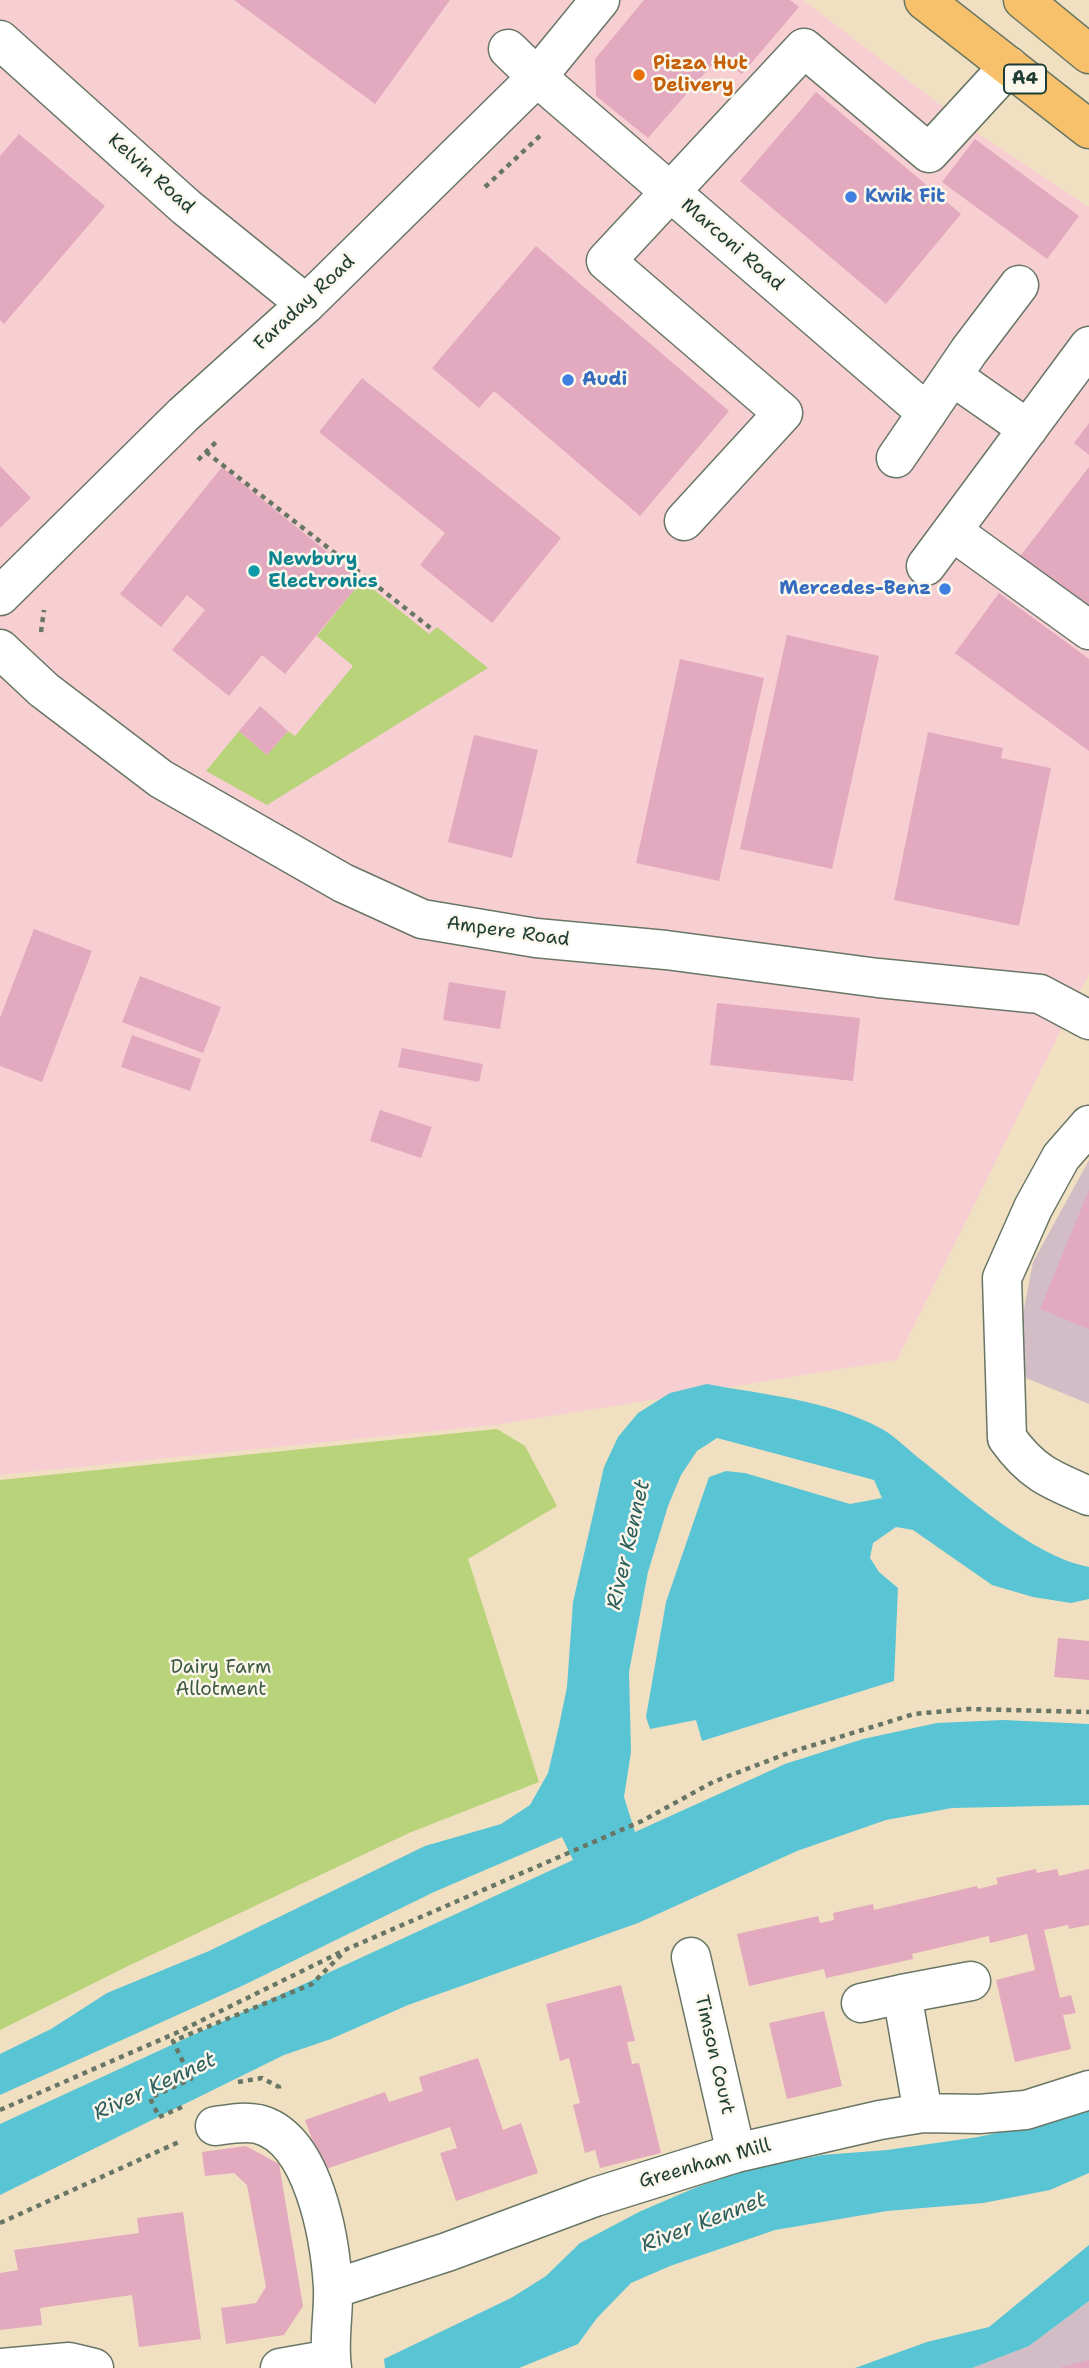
<!DOCTYPE html>
<style>
body{margin:0}
canvas{display:block;background:#f0e0c1}
</style>
<canvas width="1089" height="2368"></canvas>
<script>
const ctx = document.querySelector('canvas').getContext('2d');
ctx.lineJoin = 'round';
function fillPath(path, color) { ctx.fillStyle = color; ctx.fill(path, 'evenodd'); }
function stroke(path, color, width, dash) { ctx.strokeStyle = color; ctx.lineWidth = width; ctx.lineCap = dash ? 'butt' : 'round'; ctx.setLineDash(dash || []); ctx.stroke(path); }
function drawText(font, color, halo, rows, align = 'center') {
  ctx.font = font + ' "Shantell Sans",sans-serif'; ctx.lineWidth = 5; ctx.setLineDash([]); ctx.textBaseline = 'middle'; ctx.strokeStyle = halo; ctx.fillStyle = color; for (const [text, x, y, turn = 0] of rows) {
    ctx.save(); ctx.translate(x, y); ctx.rotate((+turn || 0) * Math.PI / 180); ctx.textAlign = isNaN(turn) ? turn : align; if (halo) ctx.strokeText(text, 0, 0); ctx.fillText(text, 0, 0); ctx.restore();
  }
}
const built = new Path2D(`
 M0 0H803L980 135 1089 207V974L897 1360 496 1425 0 1475Z`);
const industrial = new Path2D(`
 M1089 1160V1404L1026 1378 1019 1335 1033 1262Z
 M1089 2301V2368H972L1029 2346Z`);
const green = new Path2D(`
 M362 580 429 634 437 627 488 668 267 805 206 771 239 731 267 755 288 731 295 736 353 666 317 636Z
 M497 1429 525 1446 557 1506 468 1559 539 1782 409 1833 126 1967 0 2030V1480Z`);
const water = new Path2D(`
 M707 1384C765 1395 829 1400 882 1429 895 1436 907 1449 920 1459 964 1494 1032 1556 1089 1567V1599L1071 1603 1033 1597 992 1585 913 1530 896 1527 873 1543 870 1558 879 1572 898 1588 894 1681 702 1741 696 1720 650 1729 646 1717 666 1602 709 1477 726 1471 745 1473 850 1504 882 1498 874 1480 717 1438 697 1451 681 1475 668 1506 648 1572 629 1672 631 1752 624 1797 635 1832 785 1764 863 1739 937 1723 1003 1720 1089 1724V1805L952 1808 886 1820 797 1851 638 1923 408 2005 331 2039 284 2055 0 2195V2124L573 1860 562 1837 434 1892 244 1985 0 2095V2054L51 2029 107 1993 209 1951 425 1846 501 1824 530 1805 548 1773 559 1726 567 1687 573 1602 604 1467 618 1437 638 1413 670 1393Z
 M1089 2106V2173L1050 2190 983 2203 887 2211 775 2230 670 2266 631 2283 597 2318 578 2344 519 2368H385L384 2359 511 2298 546 2276 580 2243 641 2211 697 2187 750 2169 822 2155 887 2150 978 2137 1062 2119Z
 M1089 2245V2301L1029 2346 972 2368H855L927 2342 989 2327Z`);
const building = new Path2D(`
 M234 0H450L375 104Z
 M644 0H790L799 7 742 74 718 58 648 138 596 96 595 59Z
 M816 92 961 214 886 304 740 181Z
 M19 134 105 206 4 324 0 320V156Z
 M975 139 1079 216 1047 259 942 182Z
 M536 246 729 411 640 516 494 391 479 408 432 368Z
 M362 378 561 538 492 623 420 565 445 533 319 432Z
 M1089 423V455L1074 443Z
 M0 466 31 498 0 528Z
 M222 467 362 580 285 674 262 655 229 696 172 650 205 610 187 595 161 627 120 594Z
 M1089 467V611L1018 559Z
 M999 593 1089 659V751L955 653Z
 M787 635 879 656 832 869 740 849Z
 M680 659 764 678 719 881 636 863Z
 M260 706 288 731 267 755 239 731Z
 M928 732 1003 748 1001 758 1051 768 1019 926 894 900Z
 M474 735 538 750 512 858 448 842Z
 M34 929 92 951 42 1082 0 1066V1018Z
 M140 976 221 1007 203 1053 122 1022Z
 M449 982 506 991 500 1029 443 1020Z
 M717 1003 860 1018 853 1081 710 1065Z
 M132 1035 201 1059 190 1091 121 1067Z
 M402 1048 483 1064 479 1082 398 1067Z
 M380 1110 432 1127 421 1158 370 1141Z
 M1089 1190V1329L1040 1309Z
 M1058 1638 1089 1641V1680L1054 1677Z
 M1036 1869 1037 1873 1057 1869 1059 1876 1089 1869V1925L1069 1929 1068 1925 1044 1930 1060 1998 1071 1995 1076 2013 1063 2015 1071 2049 1015 2062 996 1980 1035 1970 1027 1934 990 1943 989 1936 912 1954 913 1959 826 1978 824 1969 749 1986 737 1934 818 1916 820 1923 834 1920 833 1913 873 1904 874 1910 977 1886 978 1889 998 1884 996 1878Z
 M621 1985 635 2041 627 2042 632 2064 639 2063 661 2153 600 2168 595 2150 585 2153 573 2105 580 2103 569 2058 560 2061 546 2004Z
 M824 2011 842 2086 787 2099 769 2023Z
 M478 2058 503 2130 521 2123 538 2173 456 2201 440 2153 457 2148 450 2127 323 2170 305 2120 385 2092 389 2102 423 2091 419 2077Z
 M246 2146 279 2164 303 2306 284 2335 226 2344 221 2308 256 2303 266 2287 247 2185 234 2173 205 2176 202 2152Z
 M183 2212 201 2339 139 2347 132 2295 40 2308 42 2325 0 2330V2273L18 2270 14 2250 139 2233 137 2218Z
 M1089 2360V2368H1061V2367Z`);
const path = new Path2D(`
 M485 187 542 134
 M206 452 433 630
 M198 460 219 439
 M41 632 44 610
 M238 2082 262 2078 279 2087V2090
 M182 2107 159 2117 150 2098 191 2079 173 2041 312 1984 343 1953
 M0 2110 176 2033 347 1949 642 1821 713 1782 791 1752 914 1714 968 1709 1089 1712
 M0 2223 181 2141`);
const minor = new Path2D(`
 M0 40 186 207 306 304
 M508 49 537 77 927 413
 M952 376 1028 429
 M896 458 969 351 1019 285
 M684 521 783 413 606 261 804 48 929 153 1009 66
 M952 531 1089 630
 M926 566 1089 346
 M0 596 183 415 306 304 537 77 600 0
 M0 649 44 690 161 779 343 883 422 919 536 938 666 950 878 978 1040 994 1089 1020
 M1089 1125 1061 1157 1033 1208 1002 1278 1007 1438C1032 1473 1051 1480 1089 1496
 M691 1957 736 2153
 M861 2003 902 1994
 M923 2113 902 1994 971 1981
 M215 2126C230 2124 243 2121 258 2124 314 2138 330 2239 333 2287 334 2314 328 2341 332 2368
 M333 2289 447 2252 595 2197 736 2153 880 2120 923 2113 979 2114 1026 2110 1089 2090
 M0 2368 69 2362 94 2368
 M280 2368 331 2359`);
const major = new Path2D(`
 M924 0 1089 129
 M1023 0 1089 54`);
const markers = [
 [639,75,7,"#e8710a"],
 [851,197,7,"#3f7fe0"],
 [568,380,7,"#3f7fe0"],
 [254,571,7,"#0f9aa8"],
 [945,589,7,"#3f7fe0"]
];
const shields = [
 [1025,79,42]
];
const shieldNames = [
 ["A4",1025,79]
];
const foodNames = [
 ["Pizza Hut",653,64],
 ["Delivery",653,86]
];
const streetNames = [
 ["Kelvin Road",151,174,42],
 ["Marconi Road",732,245,41],
 ["Faraday Road",305,303,-43],
 ["Ampere Road",508,932,8],
 ["Timson Court",714,2055,77],
 ["Greenham Mill",705,2164,-16]
];
const shopNames = [
 ["Kwik Fit",865,197],
 ["Audi",582,380],
 ["Mercedes-Benz",931,589,"right"]
];
const cultureNames = [
 ["Newbury",268,560],
 ["Electronics",268,582]
];
const parkNames = [
 ["Dairy Farm",221,1668],
 ["Allotment",221,1690]
];
const waterNames = [
 ["River Kennet",629,1545,-77],
 ["River Kennet",155,2087,-25],
 ["River Kennet",704,2223,-21]
];
fillPath(built, '#f7cfd3');
fillPath(industrial, '#d2bdc7');
fillPath(green, '#b8d379');
fillPath(water, '#59c4d4');
fillPath(building, '#e3a9be');
stroke(minor, '#687665', 41);
stroke(major, '#687665', 41);
stroke(path, '#687665', 4.5, [5, 5]);
stroke(minor, '#fff', 38);
stroke(major, '#f7c06b', 38);
for (const [x, y, r, color] of markers) { const dot = new Path2D(); dot.arc(x, y, r, 0, 2 * Math.PI); ctx.fillStyle = color; ctx.fill(dot); stroke(dot, '#fbf7ec', 2.5); }
for (const [x, y, w] of shields) { const box = new Path2D(); box.roundRect(x - w / 2, y - 14.5, w, 29, 5); ctx.fillStyle = '#fbf7ec'; ctx.fill(box); stroke(box, '#1f3d34', 2); }
drawText('bold 18px', '#1f3d34', null, shieldNames);
drawText('bold 19px', '#c56008', '#fbf7ec', foodNames, 'left');
drawText('19px', '#1f3d34', '#fbf7ec', streetNames);
drawText('bold 19px', '#366cbe', '#fbf7ec', shopNames, 'left');
drawText('bold 19px', '#0d838f', '#fbf7ec', cultureNames, 'left');
drawText('19px', '#3e5b42', '#fbf7ec', parkNames);
drawText('italic 21px', '#2e5f5c', '#fbf7ec', waterNames);
</script>
